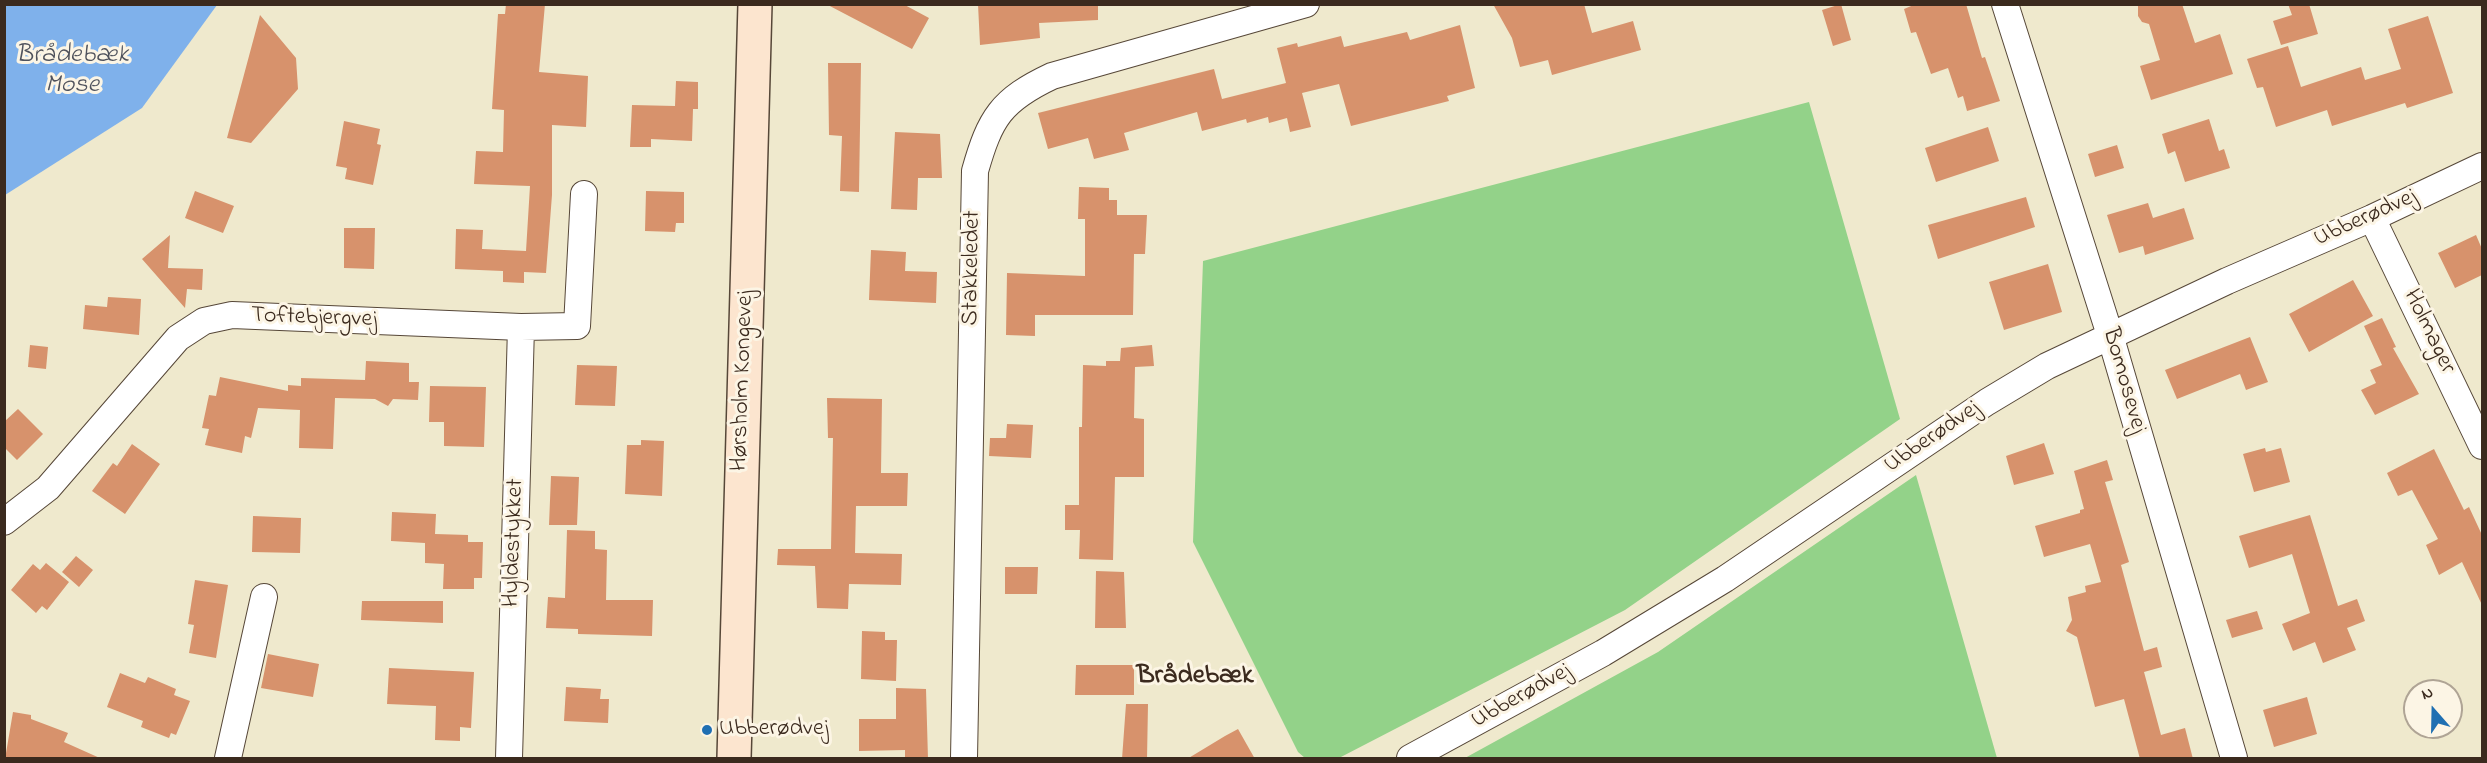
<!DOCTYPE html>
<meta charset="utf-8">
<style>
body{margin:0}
#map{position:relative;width:2487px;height:763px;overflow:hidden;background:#efe9cd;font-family:"Indie Flower",sans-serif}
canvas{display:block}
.frame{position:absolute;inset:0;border:6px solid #3b2a1e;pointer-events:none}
.north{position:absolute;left:2403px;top:679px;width:60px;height:60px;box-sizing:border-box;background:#fcf5e5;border:2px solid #afa495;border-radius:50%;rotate:340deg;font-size:16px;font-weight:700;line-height:24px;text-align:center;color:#3b2a1e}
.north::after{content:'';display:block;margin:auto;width:21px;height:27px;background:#1f6fb2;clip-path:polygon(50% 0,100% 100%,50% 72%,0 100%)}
</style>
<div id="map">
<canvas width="2487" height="763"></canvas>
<div class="frame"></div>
<div class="north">N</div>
</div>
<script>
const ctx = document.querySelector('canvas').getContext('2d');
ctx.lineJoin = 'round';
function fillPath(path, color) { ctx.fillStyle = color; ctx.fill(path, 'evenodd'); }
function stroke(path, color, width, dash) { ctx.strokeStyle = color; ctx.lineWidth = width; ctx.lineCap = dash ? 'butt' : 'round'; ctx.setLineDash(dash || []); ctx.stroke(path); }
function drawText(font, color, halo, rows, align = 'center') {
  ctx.font = font + ' "Indie Flower",sans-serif'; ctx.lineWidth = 6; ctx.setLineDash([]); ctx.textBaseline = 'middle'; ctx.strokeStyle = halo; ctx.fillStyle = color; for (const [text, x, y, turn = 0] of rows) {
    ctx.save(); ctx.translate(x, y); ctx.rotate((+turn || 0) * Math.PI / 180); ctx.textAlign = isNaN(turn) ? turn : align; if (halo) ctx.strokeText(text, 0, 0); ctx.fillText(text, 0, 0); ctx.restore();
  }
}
const green = new Path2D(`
 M1809 102 1900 419 1625 610 1339 758H1305L1298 752 1193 542 1203 261Z
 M1916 475 1997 758H1465L1658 652Z`);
const water = new Path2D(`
 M5 4H217V5L142 108 5 195Z`);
const building = new Path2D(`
 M506 4H545L539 72 588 76 586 127 552 125V195L546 273 524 272V283L503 282V271L455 269 456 229 483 230 482 249 526 251 530 186 474 184 476 151 503 152 504 110 492 109 498 14H505Z
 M826 4H903L929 18 912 49Z
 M978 4H1098V20L1039 23 1040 38 980 45Z
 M1493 4H1584L1592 33 1633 21 1641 50 1552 75 1548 60 1520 67 1512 38Z
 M1841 4 1851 40 1833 46 1822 10Z
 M1916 4H1966L1982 58 1985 57 2000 101 1967 111 1963 96 1958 98 1948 68 1931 74 1916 32 1911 33 1904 9Z
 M2138 4H2182L2195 43 2220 34 2233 74 2151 100 2140 66 2160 60 2149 24 2142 22 2138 16Z
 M2288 4H2309L2318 34 2281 45 2273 21 2292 15Z
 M260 15 296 58 298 89 251 143 227 138Z
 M2428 16 2453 93 2407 108 2405 103 2332 126 2327 110 2276 127 2263 87 2257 88 2247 59 2288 46 2301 87 2361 67 2365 80 2401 69 2388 29Z
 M1460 25 1475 88 1447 96 1449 101 1351 126 1339 84 1302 93 1311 127 1290 132 1287 118 1269 123 1268 117 1247 123 1246 119 1202 131 1197 112 1124 133 1129 150 1094 159 1088 138 1048 149 1038 113 1214 69 1222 99 1286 83 1277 48 1297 43 1298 47 1341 36 1344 47 1407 32 1410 40Z
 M828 63H861L859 192 840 191 842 136 829 135Z
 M676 81 698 82V109H693L692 141 651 139V147H630L632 105 675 106Z
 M2209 119 2219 151 2224 149 2230 168 2185 182 2175 151 2168 154 2162 134Z
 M344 121 380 129 377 144 381 145 373 185 345 179 347 168 336 166Z
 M1988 127 1999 161 1936 182 1925 148Z
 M895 132 940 134 942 178H918L917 210 891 209Z
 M2117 145 2124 168 2095 177 2088 154Z
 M1079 187 1109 188V200H1117V215H1147L1145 254H1134L1133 315H1035V336L1006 335 1007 273 1085 276V219H1078Z
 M195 191 234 206 223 233 185 218Z
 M646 191 684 192V223H676L675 232 645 231Z
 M2026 197 2035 227 1938 259 1928 225Z
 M2148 203 2153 218 2184 208 2194 239 2145 255 2143 246 2119 253 2107 215Z
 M344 228H375L374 269 344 268Z
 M170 235 168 268 203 269 202 290 187 289 185 308 142 259Z
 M2476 235 2482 249V275L2455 288 2438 253Z
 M871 250 906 252 905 271 937 272 936 303 869 300Z
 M2048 264 2062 312 2004 330 1989 282Z
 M2353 280 2373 316 2309 352 2289 314Z
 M108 297 141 299 139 335 83 329 85 305 107 307Z
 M2382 318 2396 347 2393 348 2419 394 2375 415 2361 390 2376 383 2370 370 2382 365 2364 326Z
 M2250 337 2268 382 2246 390 2240 374 2177 399 2165 370Z
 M30 345 48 347 46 369 28 367Z
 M1152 345 1154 366 1135 367 1134 418 1144 419V477H1115L1113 560 1079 559 1080 530H1065V505H1079V427H1082L1083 365 1106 366V361H1120L1121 348Z
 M366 361 409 363V382H419L418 400 393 399 388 406 375 399 335 398 333 449 299 448 300 410 258 408 251 438 245 436 242 453 205 445 209 429 202 428 209 395 216 396 220 377 288 391V385L301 386V378L365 380Z
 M577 365 617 366 615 406 575 405Z
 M430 386 486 387 484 447 444 446V422H429Z
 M827 398 882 399 881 473H908L907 506H856L855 553 902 554 901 585 849 584 848 609 817 608 815 566 777 565 778 549H831L833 438H828Z
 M18 409 43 434 17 460 4 447V422Z
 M1007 424 1033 425 1031 458 989 456 990 438H1006Z
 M641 440 664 441 662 496 625 494 627 445H641Z
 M2044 443 2054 474 2014 485 2006 456Z
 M132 444 160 464 125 514 92 491 113 463 117 466Z
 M2265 448 2266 452 2281 448 2290 482 2254 492 2243 454Z
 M2434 449 2464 510 2469 507 2482 535V605L2462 562 2439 575 2426 545 2438 539 2412 490 2398 496 2387 473Z
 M2107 460 2113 480 2105 482 2129 562 2121 565 2144 651 2157 647 2162 667 2144 672 2161 735 2185 728 2193 759H2140L2124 699 2095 707 2077 637 2066 631 2072 620 2068 597 2086 592 2085 586 2101 582 2090 544 2044 557 2035 526 2080 513V510L2084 509 2074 471Z
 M551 476 579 477 577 525H549Z
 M392 512 436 514 435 534 468 535V542H483L482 578H474V589H443L444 564 425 563V543L391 541Z
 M2310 515 2338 606 2357 599 2365 621 2347 628 2356 650 2323 663 2315 642 2293 651 2282 624 2310 613 2292 554 2249 568 2239 536Z
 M253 516 301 518 300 553 252 552Z
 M567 530 595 531V549L607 550 606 600H653L652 636 578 634V629L546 628 548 597 565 598Z
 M76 556 93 570 79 587 62 572Z
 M46 563 69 582 47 610 42 606 36 613 11 590 33 564 40 570Z
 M1005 567H1038L1037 594H1005Z
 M1096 571 1124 572 1126 628H1095Z
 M195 580 228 585 216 658 189 653 194 625 188 624Z
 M362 601H443V623L361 620Z
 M2257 611 2263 629 2232 638 2226 620Z
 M862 631 885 632V640H897L896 681 861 679Z
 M268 654 319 664 313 697 261 688Z
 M1076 665H1134V695H1075Z
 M389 668 474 672 471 728 460 727V741L435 740 436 706 387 704Z
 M120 673 145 683 148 677 176 689 174 695 190 701 176 735 171 733 169 738 141 727 143 721 107 707Z
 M566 687 601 689 600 699H609L608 723 564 721Z
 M896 688 926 689 928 759H905V750L859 751V719H896Z
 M2307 697 2317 734 2274 747 2263 710Z
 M1126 704H1148L1147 759H1122Z
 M13 712 31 715V719L68 733 64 742 102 759H5Z
 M1238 729 1255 759H1187L1225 736Z`);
const street = new Path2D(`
 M2005 4 2110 335 2234 758
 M2372 218 2482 446
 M4 522 48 488 178 338 204 321 232 315 521 327 577 326 584 194
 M228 758 264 597
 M509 758 521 327
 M964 758 975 171C990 118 1001 100 1052 76L1306 4
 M1410 758 1603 653 1725 579 1987 402 2047 366 2227 281 2372 218 2482 166`);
const secondary = new Path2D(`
 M734 758 755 4`);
const markers = [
 [707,730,6,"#1f6fb2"]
];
const streetNames = [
 ["Ubberødvej",2366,219,-24],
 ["Stakkeledet",973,268,-89],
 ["Toftebjergvej",314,319,2],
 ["Holmager",2428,332,64],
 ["Hørsholm Kongevej",744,381,-88],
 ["Bomosevej",2123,381,74],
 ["Ubberødvej",1933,438,-34],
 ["Hyldestykket",515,543,-88],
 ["Ubberødvej",1522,697,-29]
];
const poiNames = [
 ["Ubberødvej",719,730]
];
const waterNames = [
 ["Brådebæk",72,57],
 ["Mose",72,87]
];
const quarterNames = [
 ["Brådebæk",1195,678]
];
fillPath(green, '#93d289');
fillPath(water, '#7fb1eb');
fillPath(building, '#d7926c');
stroke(street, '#564738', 28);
stroke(secondary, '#564738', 36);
stroke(street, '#fff', 26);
stroke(secondary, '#fce5cf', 33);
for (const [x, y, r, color] of markers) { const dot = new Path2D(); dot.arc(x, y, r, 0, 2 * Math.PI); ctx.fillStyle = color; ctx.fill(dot); stroke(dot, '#fcf5e5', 2); }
drawText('24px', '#3b2a1e', '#fcf5e5', streetNames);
drawText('24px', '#3b2a1e', '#fcf5e5', poiNames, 'left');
drawText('italic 26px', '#4f525c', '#fcf5e5', waterNames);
drawText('bold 27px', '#3b2a1e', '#fcf5e5', quarterNames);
</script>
